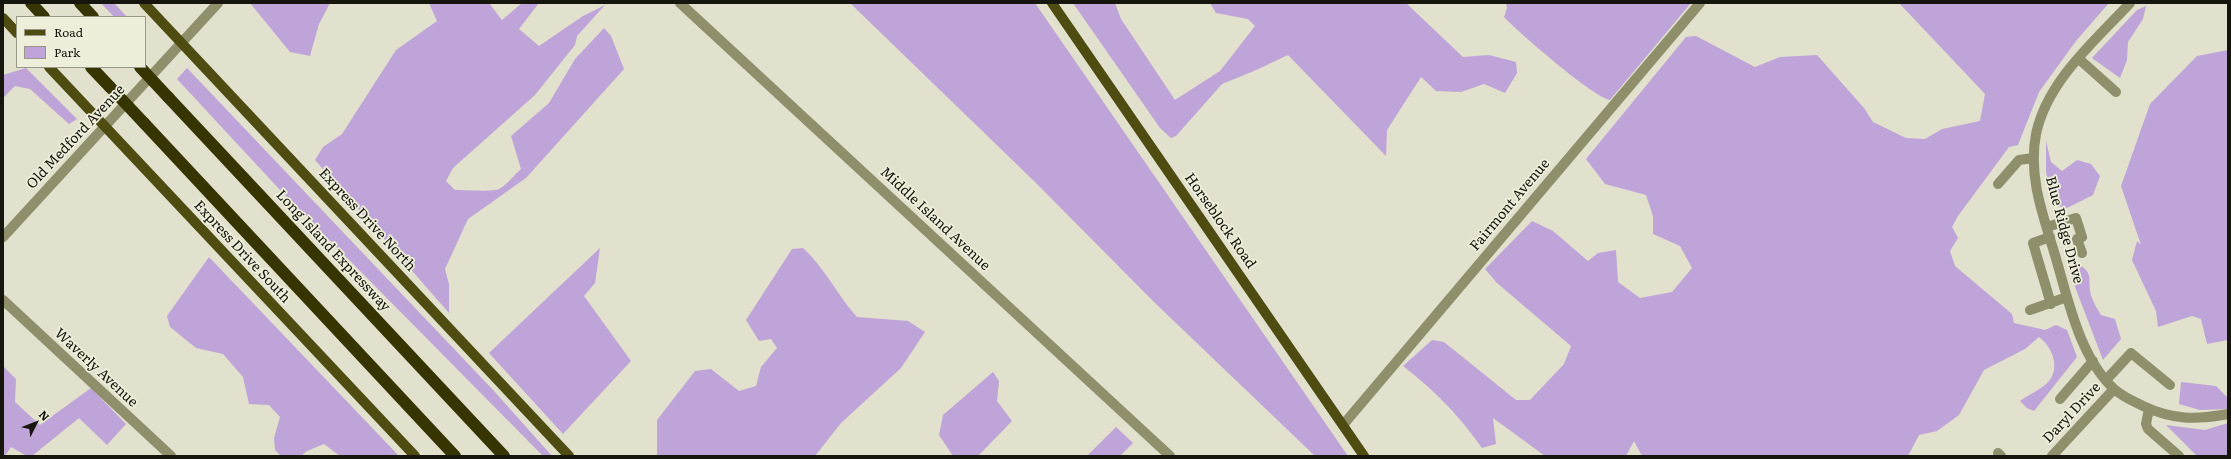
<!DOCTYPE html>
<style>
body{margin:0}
#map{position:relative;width:2231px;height:459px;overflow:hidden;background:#e1e1cd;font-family:Literata,serif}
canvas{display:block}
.frame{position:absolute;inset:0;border:4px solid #16160f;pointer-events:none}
.legend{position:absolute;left:16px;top:16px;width:130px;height:52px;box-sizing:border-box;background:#eeefda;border:1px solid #989889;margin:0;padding:5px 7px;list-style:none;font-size:12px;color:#16160f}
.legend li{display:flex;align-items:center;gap:8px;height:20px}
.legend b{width:20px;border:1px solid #989889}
.north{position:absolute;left:16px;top:403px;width:40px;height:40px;-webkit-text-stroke:3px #eeefda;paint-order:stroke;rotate:48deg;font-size:11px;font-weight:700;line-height:16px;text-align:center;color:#16160f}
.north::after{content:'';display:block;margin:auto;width:14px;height:18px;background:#16160f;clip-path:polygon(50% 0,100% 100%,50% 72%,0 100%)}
</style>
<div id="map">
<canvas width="2231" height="459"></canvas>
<div class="frame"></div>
<ul class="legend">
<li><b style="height:5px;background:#4e4c11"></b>Road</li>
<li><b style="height:11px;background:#bea4d8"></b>Park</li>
</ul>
<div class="north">N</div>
</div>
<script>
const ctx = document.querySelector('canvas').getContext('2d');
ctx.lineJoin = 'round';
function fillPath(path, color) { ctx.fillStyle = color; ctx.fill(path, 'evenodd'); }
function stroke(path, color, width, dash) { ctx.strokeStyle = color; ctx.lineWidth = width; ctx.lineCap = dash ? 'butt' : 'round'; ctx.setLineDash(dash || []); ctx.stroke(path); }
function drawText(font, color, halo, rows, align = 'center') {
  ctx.font = font + ' Literata,serif'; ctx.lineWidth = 3.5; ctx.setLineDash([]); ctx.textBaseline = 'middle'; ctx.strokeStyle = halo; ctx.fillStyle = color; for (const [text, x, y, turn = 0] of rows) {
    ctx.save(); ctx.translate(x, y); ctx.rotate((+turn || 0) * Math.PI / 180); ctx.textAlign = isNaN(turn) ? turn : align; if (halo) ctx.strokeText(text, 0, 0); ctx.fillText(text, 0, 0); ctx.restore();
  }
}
const green = new Path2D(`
 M101 3H114L127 17H114Z
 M250 3H330L319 24 310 56 290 52Z
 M429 3H489L502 20 522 3H539L519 29 539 46 583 16 605 5 577 36 575 45 535 95 453 168 446 181 455 190C464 190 493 192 499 189 507 185 514 175 521 169L511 136 549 103 575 59 604 28 611 36 624 69 526 178 468 219 445 269 449 284V313L315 160 323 147 342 134 396 50 437 21Z
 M850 3H1035L1348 456H1315L1154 302 1034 181Z
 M1073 3H1115L1121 19 1175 100 1220 71 1255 26 1248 19 1216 13 1210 3H1406L1463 57 1489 55 1516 62 1517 73 1505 93 1484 84 1461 92 1436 91 1421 77 1387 130 1386 156 1288 55 1254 71 1222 84 1176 136 1171 138 1160 128Z
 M1506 3H1691L1610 100C1593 97 1518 32 1504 17L1507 8Z
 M1899 3H2109L2076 41 2039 92 2018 145 2009 147 1958 216 1952 227 1958 238 1950 251 1955 266 2012 314 2014 323 2045 330 2056 325 2067 330 2077 357 2034 411 2027 408 2020 401C2028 395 2042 389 2049 381 2061 366 2051 346 2039 337L2025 349 1984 370 1959 415 1937 431 1919 435 1908 456H1642L1634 441 1626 456H1545L1493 418 1496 444 1482 448C1458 414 1435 391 1403 366L1432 340 1444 342 1516 400H1530L1564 364 1571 346 1497 283 1485 269 1532 221 1553 231 1588 261 1598 253 1616 250 1618 282 1640 298 1672 292 1692 268 1680 246 1653 234V216L1646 195 1605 184 1586 159 1686 37 1696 36 1755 67 1780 57 1817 55 1864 108 1873 122 1906 138 1925 139 1942 129 1980 121 1985 94Z
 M2146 6 2143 19 2128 42 2127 60 2120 78 2092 58 2137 10Z
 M2228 50V340L2207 344 2201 319 2192 316 2158 327 2156 311 2132 260 2137 241 2141 245 2121 186 2150 104 2197 56Z
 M26 68 77 119 69 124 30 89 15 86 3 98V75Z
 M187 68 494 391 552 456H543L280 190 177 79Z
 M2046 141 2051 162 2062 171 2077 160 2091 164 2100 176 2093 195 2067 208 2053 205 2046 172Z
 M600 248 595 283 584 296 631 361 563 434 489 353Z
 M803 248C825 268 837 295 857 317L908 321 925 332 901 368 841 423 815 456H657V420L695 371 711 369 739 391 756 386 761 367 777 348 771 339 759 341 746 320 792 249Z
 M209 257 399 456H340L324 444 307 451 301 456H281L275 450 274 438 280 417 269 405 249 404 243 377 223 354 196 348 170 327 167 316Z
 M2073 261C2098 274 2085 278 2092 298 2094 304 2098 310 2101 315L2115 319 2121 339 2103 360 2072 279Z
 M3 366 16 379 15 402 40 425 91 388 126 424 107 445 79 418 32 456H27L11 447 5 456H3Z
 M993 372 999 381 997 401 1012 421 978 456H953L939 435 943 415Z
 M2181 382 2216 386 2227 397 2228 409 2200 410 2179 404Z
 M2228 423V456H2197L2166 425 2205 430Z
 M1116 427 1133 443 1120 456H1087Z`);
const minor = new Path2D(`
 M680 3 1170 456
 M2130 3C2095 41 2047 81 2036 134 2028 177 2043 215 2055 255 2068 299 2079 356 2114 389 2123 397 2133 401 2143 406 2173 420 2196 420 2228 414
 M2079 59 2116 92
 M1998 184 2019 160 2033 158
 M2047 227 2076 218 2082 237 2077 239 2082 253
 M3 237 218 3
 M2050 237 2033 243 2051 304
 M3 300 171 456
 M2030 310 2067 297
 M2106 380 2131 353 2170 385
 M2060 399 2093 361
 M2149 409 2146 424 2148 429 2179 456
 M1343 425 1700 3
 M1998 453 2001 456
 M2052 456 2114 389`);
const major = new Path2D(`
 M144 3 569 456
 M1052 3 1364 456
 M3 18 17 33
 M49 67 415 456`);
const highway = new Path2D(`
 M31 3 44 17
 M80 3 93 17
 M91 67 110 87
 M168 97 504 456
 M144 123 455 456`);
const highwayBridge = new Path2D(`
 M140 67 168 97
 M110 87 144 123`);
const streetNames = [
 ["Old Medford Avenue",76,137,-47],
 ["Fairmont Avenue",1510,205,-50],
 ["Middle Island Avenue",935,219,43],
 ["Express Drive North",367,220,47],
 ["Horseblock Road",1220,221,55],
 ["Blue Ridge Drive",2064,230,75],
 ["Long Island Expressway",333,251,47],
 ["Express Drive South",242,252,47],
 ["Waverly Avenue",96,368,43],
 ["Daryl Drive",2072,413,-47]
];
fillPath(green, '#bea4d8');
stroke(minor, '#8f8f6b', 10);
stroke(major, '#4e4c11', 10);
stroke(highway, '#363400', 12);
stroke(highwayBridge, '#363400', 12);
drawText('14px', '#16160f', '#eeefda', streetNames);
</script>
